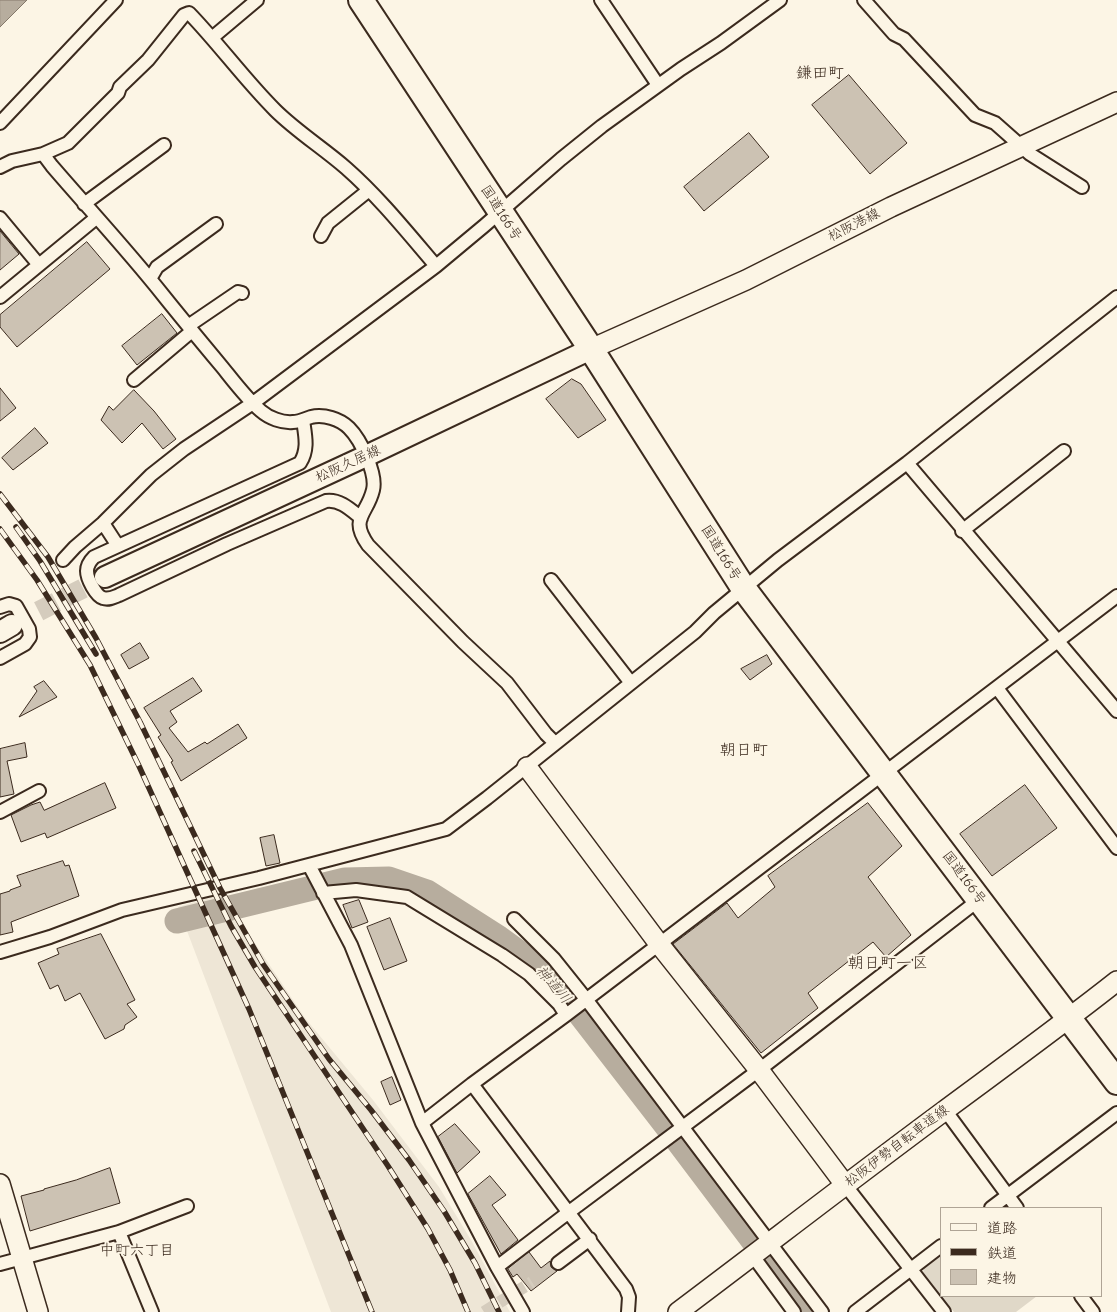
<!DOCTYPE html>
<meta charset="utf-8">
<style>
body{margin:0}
#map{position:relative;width:1117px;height:1312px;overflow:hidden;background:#fcf5e5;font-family:"Comic Neue","Klee One",sans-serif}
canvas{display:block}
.legend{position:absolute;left:940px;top:1207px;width:162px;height:90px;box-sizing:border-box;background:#fcf5e5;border:1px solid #afa495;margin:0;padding:6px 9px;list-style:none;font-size:15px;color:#3b2a1e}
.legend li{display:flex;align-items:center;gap:10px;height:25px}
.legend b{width:25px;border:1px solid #afa495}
</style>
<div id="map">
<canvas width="1117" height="1312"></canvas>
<ul class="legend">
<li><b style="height:6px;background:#fcf5e5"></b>道路</li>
<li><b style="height:6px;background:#3b2a1e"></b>鉄道</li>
<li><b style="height:14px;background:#ccc2b3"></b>建物</li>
</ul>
</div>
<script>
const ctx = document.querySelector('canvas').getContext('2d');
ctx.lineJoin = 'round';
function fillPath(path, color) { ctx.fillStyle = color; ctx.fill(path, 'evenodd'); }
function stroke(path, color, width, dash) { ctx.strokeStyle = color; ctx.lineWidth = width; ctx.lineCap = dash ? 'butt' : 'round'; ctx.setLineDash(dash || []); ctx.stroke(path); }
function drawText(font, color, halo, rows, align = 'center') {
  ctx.font = font + ' "Comic Neue","Klee One",sans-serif'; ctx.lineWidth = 4; ctx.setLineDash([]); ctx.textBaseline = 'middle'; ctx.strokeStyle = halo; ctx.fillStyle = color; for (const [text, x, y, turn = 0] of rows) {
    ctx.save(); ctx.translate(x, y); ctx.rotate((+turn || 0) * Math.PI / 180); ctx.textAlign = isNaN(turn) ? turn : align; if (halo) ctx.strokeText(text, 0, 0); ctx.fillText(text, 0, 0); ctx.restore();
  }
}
const built = new Path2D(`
 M222 894 305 1018 373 1100 439 1187 471 1240 510 1312H331L178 907Z`);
const green = new Path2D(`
 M941 1252V1295L923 1272 925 1264Z
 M941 1296H1037L1016 1312H954Z`);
const water = new Path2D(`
 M0 0H27L0 27Z`);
const river = new Path2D(`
 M177 921 345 880 389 879 427 892 499 938 539 967 580 1014 666 1125 807 1312`);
const building = new Path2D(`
 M849 75 907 143 870 174 812 105Z
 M749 133 769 157 704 211 684 187Z
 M0 231 19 254 0 270Z
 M87 242 110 269 17 347 0 327V315Z
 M162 314 177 333 137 365 122 346Z
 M572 379 581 384 606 420 578 438 546 399Z
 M0 388 16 408 0 421Z
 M134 390 154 411 176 439 163 449 142 423 122 443 101 420 109 406 113 410Z
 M35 428 48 443 13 470 2 458Z
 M140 643 149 658 129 669 121 655Z
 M767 655 772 664 750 680 741 669Z
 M193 678 202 691 170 711 177 722 169 728 188 752 205 742 207 744 238 724 247 738 181 781 171 762 173 761 158 737 161 735 144 708Z
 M44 681 57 697 19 717 37 691 34 687Z
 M25 743 27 757 7 761 14 794 0 797V749Z
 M105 783 116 808 47 838 45 833 21 842 11 815 31 805 40 802 44 810Z
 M1025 785 1057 828 992 876 960 834Z
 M868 803 902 846 868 877 911 935 886 957 873 942 808 993 818 1008 761 1053 673 944 727 903 738 918 775 887 768 876Z
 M274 835 280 863 266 866 260 838Z
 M63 861 65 866 69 865 79 896 11 922 13 932 0 935V894L10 891V890L21 886 17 876Z
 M359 900 368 922 352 928 343 905Z
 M390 918 407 961 384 970 367 927Z
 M101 934 135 1000 127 1004 137 1017 125 1025 124 1029 105 1039 80 993 65 1001 58 985 50 989 38 963 59 954 57 949Z
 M392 1077 401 1100 390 1105 381 1082Z
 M455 1124 480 1152 457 1173 438 1137Z
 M110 1168 120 1203 30 1231 21 1196 44 1190V1189L76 1180Z
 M490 1176 506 1195 492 1205 518 1240 501 1254 468 1194Z
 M529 1252 541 1268 550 1261 551 1267 557 1271 531 1291 517 1274 513 1277 508 1269Z`);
const streetTunnel = new Path2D(`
 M484 1312 532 1282`);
const primaryTunnel = new Path2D(`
 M12 625 105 577`);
const street = new Path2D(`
 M601 0 658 85
 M864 0 894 34 904 39 975 115 995 123 1030 154 1082 187
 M213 37 257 0
 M0 123 116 0
 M43 154 52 166C89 209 128 251 163 295 183 320 203 344 223 368 235 383 247 399 261 411 269 418 282 423 293 422 299 422 305 419 311 417 324 414 340 419 349 428 361 440 377 474 373 490 367 515 349 518 368 545L463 642 507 683 546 734 555 743
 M0 167 12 161 43 154 68 143 118 93 120 87 148 60 184 15 189 13C219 44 244 79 275 110 296 131 323 148 346 168 379 197 407 232 436 266
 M84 204 164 145
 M0 218 39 265
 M321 236 328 223 369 190
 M150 279 157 267 216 224
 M0 297 96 218
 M188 326 238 292 242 293
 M134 380 192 331
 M303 420C305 435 309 449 300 463L94 557C90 561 87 565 87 571 87 579 96 596 103 598 109 600 114 597 119 595L227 544 326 501C340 499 351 510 361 518
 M907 463 1117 711
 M103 523 118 546
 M962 531 1064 451
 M63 560 75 547 103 523 151 475 184 449 253 403 436 266 484 226 561 159 602 126 681 69 721 43 780 0
 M551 580 631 683
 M0 607 9 604 16 606 29 629 30 637 25 644 0 658
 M997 688 1117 848
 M0 812 39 791
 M309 865 351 945 422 1123 497 1267 523 1312
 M323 893 356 890 407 897 502 955 529 974 559 1004 566 1015
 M514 919 554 959 586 999 822 1312
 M0 952 50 937 122 910 259 878 446 829 487 798 695 632 714 613 778 560 907 463 1117 297
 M945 1110 1017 1208
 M422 1123 472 1084
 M846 1186 944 1312
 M991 1208 1117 1113
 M119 1232 152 1312
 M753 1256 794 1312
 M558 1263 590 1239
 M0 1264 119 1232 187 1206
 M497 1267 569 1212 759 1070 980 899
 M1081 1296 1093 1312
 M628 1312 629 1297 626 1289 472 1084 566 1015 1117 596
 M855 1312 941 1246`);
const secondary = new Path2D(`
 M591 349 746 280 891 207 1117 102
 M527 767 659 944 759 1070 846 1186
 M0 1184 38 1312
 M678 1312C767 1245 855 1177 944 1111 1002 1068 1060 1026 1117 981`);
const primary = new Path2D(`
 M105 577 366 456 591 349
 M0 632 12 625`);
const highway = new Path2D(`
 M361 0 591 349 744 589 1117 1082`);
const rail = new Path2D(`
 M0 494 48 557 96 638 140 722 220 888 263 964 329 1059 371 1110 409 1160 444 1211 475 1263 499 1312
 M16 527 40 561 96 654
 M0 529 37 580 90 665 139 766 249 1009 372 1312
 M194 851 231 926 255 967 388 1166 428 1229 450 1270 468 1312`);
const streetNames = [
 ["国道166号",501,213,57],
 ["松阪港線",854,225,-27],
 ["松阪久居線",348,464,-25],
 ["国道166号",721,553,58],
 ["国道166号",964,878,53],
 ["松阪伊勢自転車道線",897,1146,-37]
];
const waterNames = [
 ["神道川",553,985,49]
];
const neighbourhoodNames = [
 ["中町六丁目",137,1251]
];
const quarterNames = [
 ["鎌田町",820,73],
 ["朝日町",744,750],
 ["朝日町一区",888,963]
];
fillPath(built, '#eee6d6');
fillPath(green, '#e0d8c8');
fillPath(water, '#b7ad9e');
stroke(water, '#85796b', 1);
stroke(river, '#b7ad9e', 25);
fillPath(building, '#ccc2b3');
stroke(building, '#3b2a1e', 1);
stroke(streetTunnel, '#d5ccbd', 12, [12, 6]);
stroke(primaryTunnel, '#d5ccbd', 20, [20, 10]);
stroke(street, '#3b2a1e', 16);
stroke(secondary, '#3b2a1e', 22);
stroke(primary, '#3b2a1e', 24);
stroke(highway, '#3b2a1e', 28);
stroke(street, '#fcf5e5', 12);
stroke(secondary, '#fcf5e5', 19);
stroke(primary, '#fcf5e5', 20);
stroke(highway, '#fcf5e5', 24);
stroke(rail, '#3b2a1e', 5.5);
stroke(rail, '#fcf5e5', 4, [11]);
drawText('14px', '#3b2a1e', '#fcf5e5', streetNames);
drawText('italic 15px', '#605144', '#fcf5e5', waterNames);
drawText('15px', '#3b2a1e', '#fcf5e5', neighbourhoodNames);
drawText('16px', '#3b2a1e', '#fcf5e5', quarterNames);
</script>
